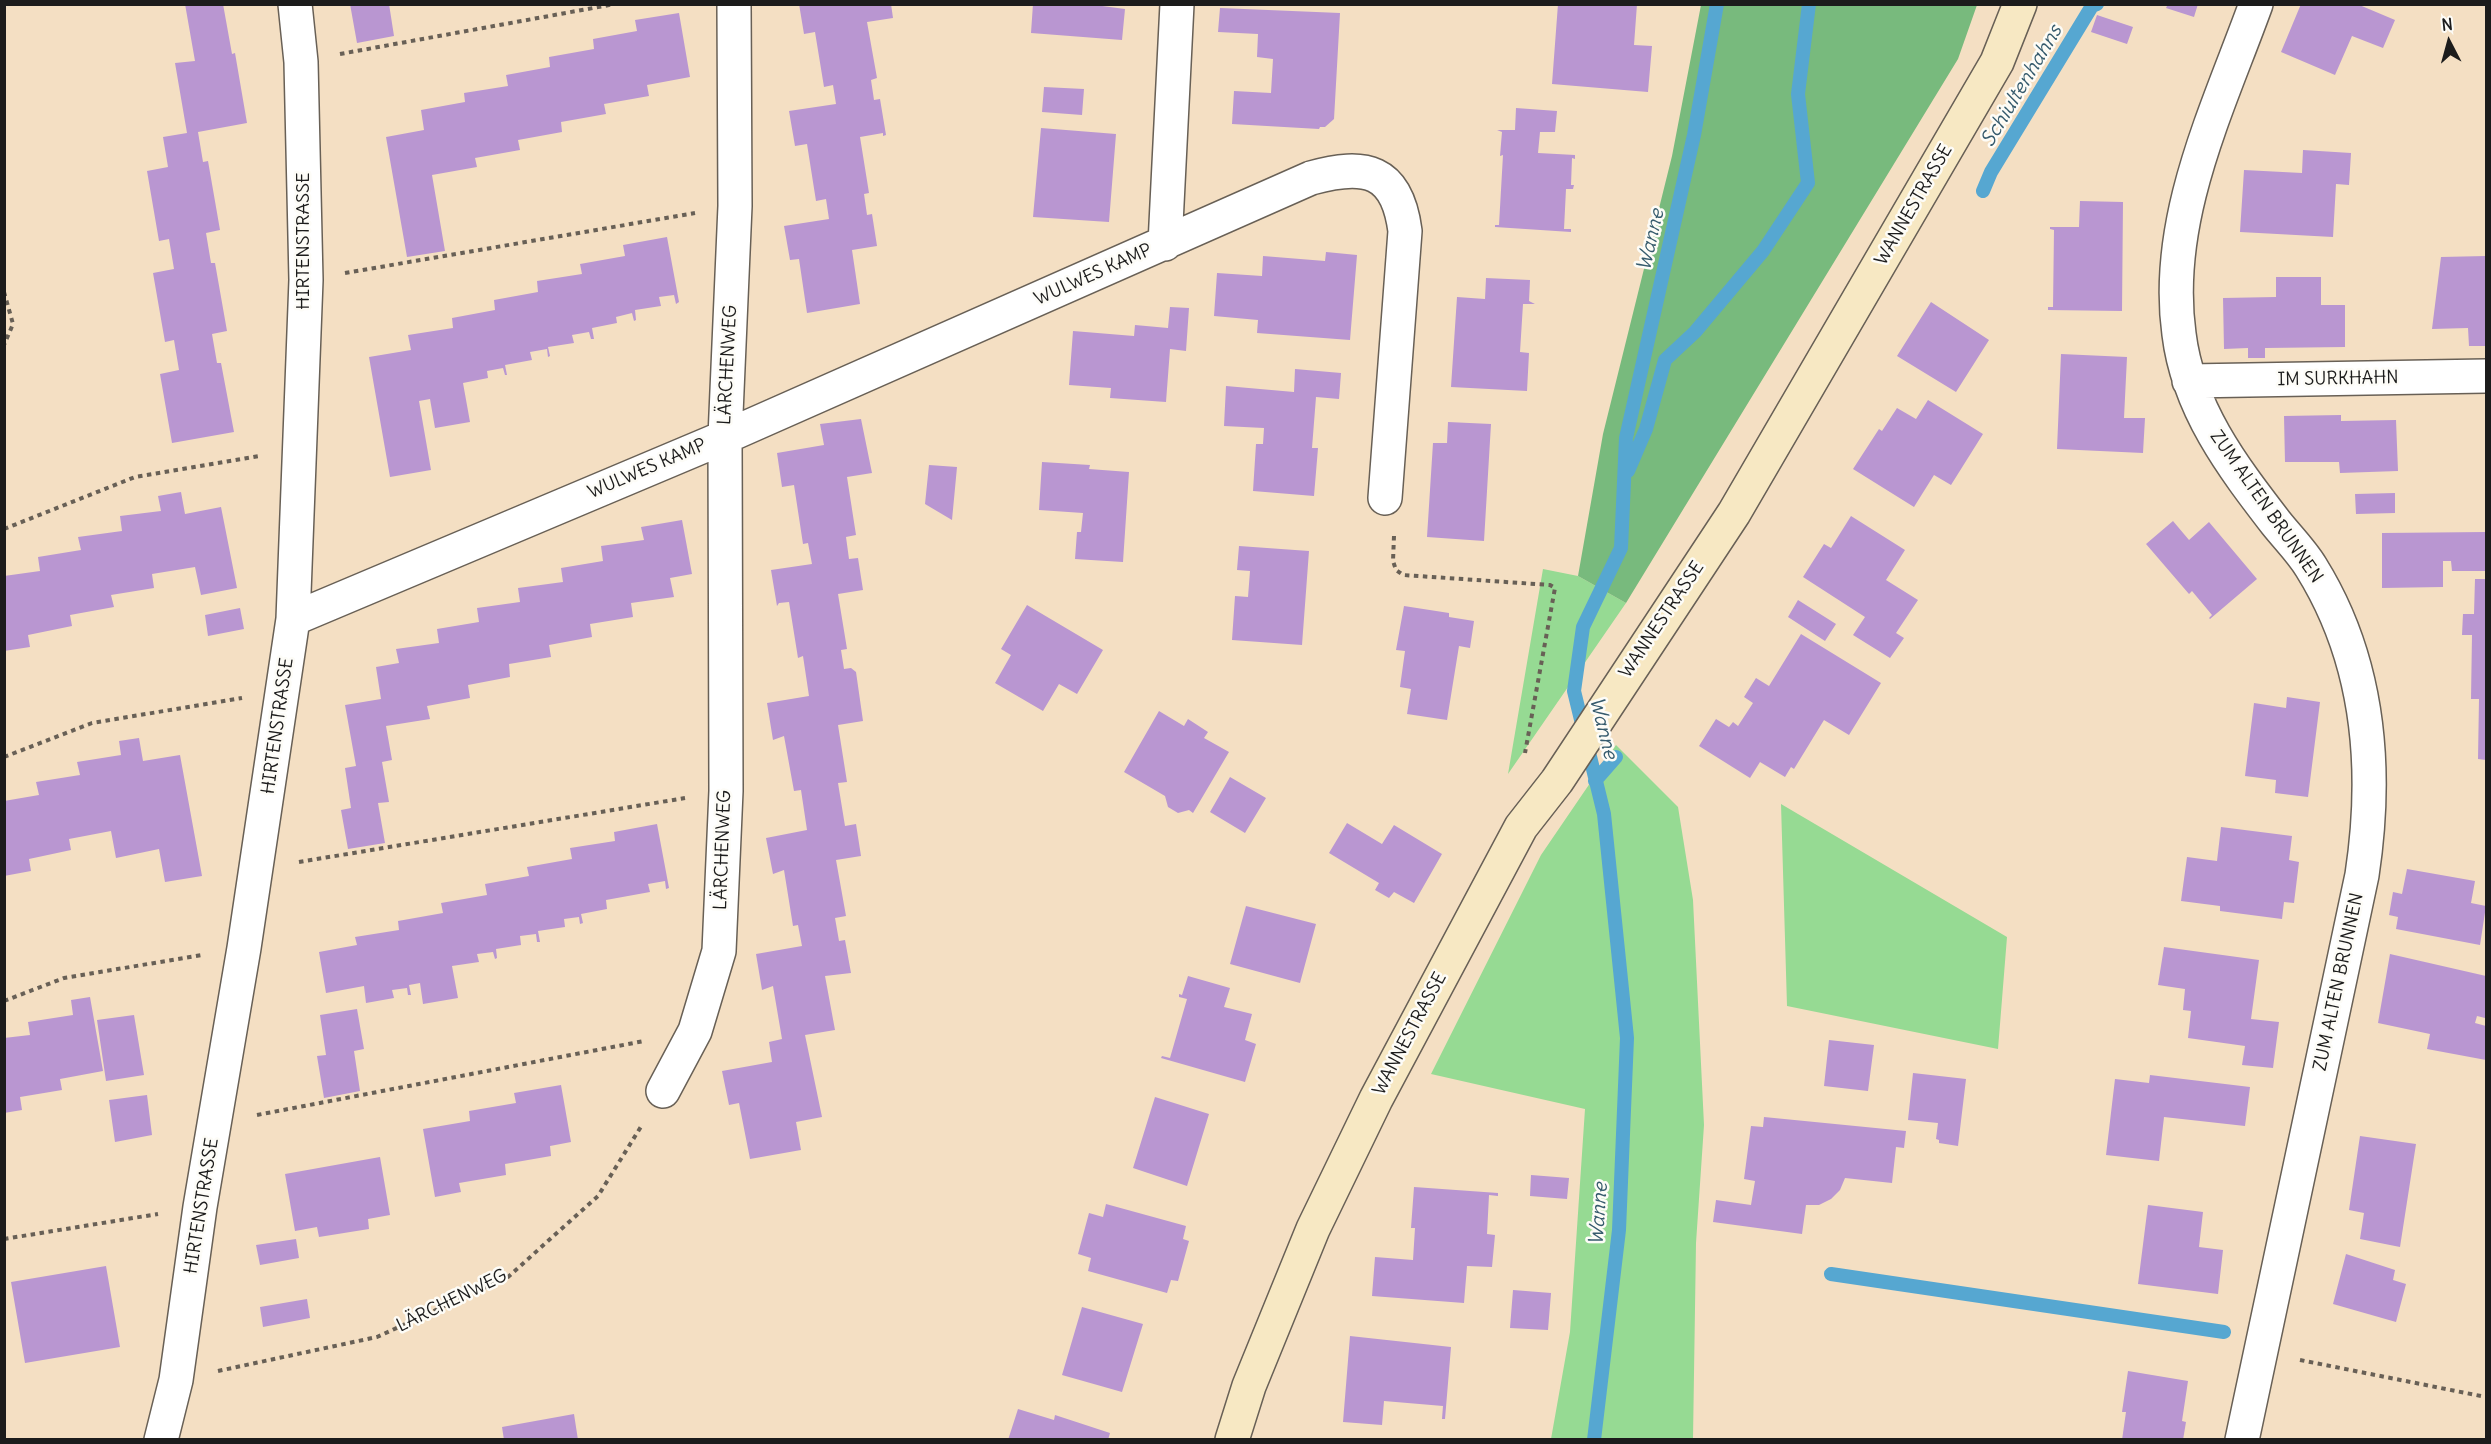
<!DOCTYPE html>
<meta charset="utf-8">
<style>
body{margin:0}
#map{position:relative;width:2491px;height:1444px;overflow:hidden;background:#f4dfc3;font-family:Delius,sans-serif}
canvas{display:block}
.frame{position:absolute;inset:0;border:6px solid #1c1c1c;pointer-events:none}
.north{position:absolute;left:2419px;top:12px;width:60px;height:60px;-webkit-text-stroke:4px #fdfcf7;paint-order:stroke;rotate:354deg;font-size:16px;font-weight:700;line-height:24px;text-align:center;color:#1c1c1c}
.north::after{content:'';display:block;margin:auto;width:21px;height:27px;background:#1c1c1c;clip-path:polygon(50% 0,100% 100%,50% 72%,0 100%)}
</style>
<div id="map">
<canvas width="2491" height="1444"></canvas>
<div class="frame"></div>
<div class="north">N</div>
</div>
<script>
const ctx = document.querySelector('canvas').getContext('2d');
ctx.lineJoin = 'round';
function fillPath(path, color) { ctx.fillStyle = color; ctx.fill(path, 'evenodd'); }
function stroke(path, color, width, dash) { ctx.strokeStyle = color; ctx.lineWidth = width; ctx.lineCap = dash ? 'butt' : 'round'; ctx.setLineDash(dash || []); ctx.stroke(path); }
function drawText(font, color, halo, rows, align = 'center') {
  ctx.font = font + ' Delius,sans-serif'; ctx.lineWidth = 5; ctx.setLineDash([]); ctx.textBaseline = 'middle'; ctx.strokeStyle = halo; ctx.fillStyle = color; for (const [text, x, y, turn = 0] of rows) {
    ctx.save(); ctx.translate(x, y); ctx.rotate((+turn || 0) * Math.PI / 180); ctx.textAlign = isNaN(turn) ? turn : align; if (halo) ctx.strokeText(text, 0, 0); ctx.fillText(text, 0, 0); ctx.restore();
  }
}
const green = new Path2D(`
 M1543 569 1578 576 1626 603 1508 774Z
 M1616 745 1678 807 1693 900 1704 1125 1696 1243 1693 1439H1551L1570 1332 1585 1109 1431 1074 1541 855Z
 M1781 804 2007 937 1998 1049 1787 1006Z`);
const forest = new Path2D(`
 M1701 5H1977L1958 59 1626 603 1578 576 1603 434 1672 156Z`);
const stream = new Path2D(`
 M1983 191 1991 172 2092 6 2097 4
 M1628 471 1646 429 1665 360 1695 332 1763 251 1808 183 1798 94 1809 4
 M1595 781 1616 757
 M1831 1274 2224 1332
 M1594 1440 1619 1230 1627 1038 1604 814 1574 691 1583 627 1621 548 1626 438 1694 135 1717 4`);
const building = new Path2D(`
 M185 4H223L232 54 235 53 247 123 198 132 203 162 208 161 220 230 206 233 211 263H215L227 331 212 334 217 363H221L234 432 172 443 160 374 179 370 174 340 165 342 153 273 174 269 169 239 159 241 147 171 168 167 163 137 187 133 175 63 195 61Z
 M350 4H389L394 36 357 43Z
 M799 4H891L893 18 867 22 877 78 871 80 874 100 880 99 886 135 883 136V133L860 137 869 193 864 194 867 215 872 214 877 246 852 250 860 304 807 313 799 259 790 260 784 226 829 219 826 199 816 201 807 144 795 146 789 111 836 104 833 85 824 87 815 32 804 34Z
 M1033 4H1087L1125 9 1122 40 1031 33Z
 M1558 4H1637L1634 45 1652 46 1648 92 1552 84Z
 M2168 4H2198L2194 17 2166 8Z
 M2301 4H2357L2395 20 2383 48 2352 36 2335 75 2281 52Z
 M1220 8 1340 13 1334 119 1325 127H1320L1319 129 1232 124 1234 91 1271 93 1273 59 1257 57 1258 34 1218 32Z
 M679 13 690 77 647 85 649 96 604 104 606 114 561 122 562 132 518 140 520 150 475 158 477 167 432 175 445 251 407 257 386 137 424 130 421 110 465 102 464 93 508 86 506 75 550 67 549 57 594 49 593 39 637 31 635 20Z
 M2097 15 2133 27 2127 44 2091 32Z
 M1044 87 1084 89 1082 115 1042 112Z
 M1516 108 1557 111 1555 132H1540L1538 153 1575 155V159L1572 158 1571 185H1574L1573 189H1566L1564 229H1571V232L1495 227V225H1499L1503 155 1500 156 1502 132 1497 130H1515Z
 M1041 128 1116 134 1109 222 1033 217Z
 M2303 150 2351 153 2349 185 2336 184 2333 237 2240 232 2244 170 2302 173Z
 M2080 201 2123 202 2122 311 2048 310V307H2053L2054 230 2050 229V227H2079Z
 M667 237 679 302 676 304 674 295 659 297 661 306 635 310 636 320 634 321 632 313 616 317 617 323 592 328 594 339H591L589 332 572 335 574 343 548 347 550 356 548 357 547 349 530 352 532 360 505 365 507 375H505L503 368 487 371 488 378 463 383 470 422 435 428 430 399 419 401 431 470 390 477 369 357 411 350 408 335 453 328 452 318 495 310 494 300 538 292 537 281 582 274 580 264 625 256 623 245Z
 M1326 252 1357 255 1350 340 1257 333 1258 320 1214 316 1217 273 1262 276 1263 256 1325 261Z
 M2486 256V346H2469L2468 328 2432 329 2441 257Z
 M2276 277H2321V305H2345V347L2265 348V358H2248V348L2224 349 2223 298 2276 297Z
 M1486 278 1530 280 1529 301 1535 304H1523L1520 352 1529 353 1527 391 1451 387 1457 297 1485 299Z
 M1931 302 1989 340 1956 392 1897 356Z
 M1170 307 1189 308 1186 351 1170 349 1166 402 1110 398 1111 388 1069 385 1073 331 1134 336 1135 325 1168 328Z
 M2061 354 2127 357 2124 418H2145L2143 453 2057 449Z
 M1295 369 1341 373 1339 399 1316 397 1312 448H1318L1314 496 1253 491 1256 444H1263L1264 428 1224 426 1226 386 1294 392Z
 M1928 400 1983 434 1951 485 1934 475 1914 507 1853 469 1879 429 1882 431 1897 408 1916 419Z
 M2341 415V421L2396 420 2398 471 2340 473 2339 462H2285L2284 416Z
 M861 419 872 473 847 477 856 535 846 537 849 559 858 558 863 590 838 594 847 649 841 650 844 669 851 668 856 672 863 721 838 725 847 782 838 783 845 826 856 824 861 856 836 860 846 916 835 918 839 941 845 940 851 973 825 976 835 1030 805 1035 822 1117 796 1122 801 1150 750 1159 739 1103 729 1105 722 1071 772 1062 769 1042 782 1039 773 986 762 990 756 954 802 946 798 925 793 926 784 870 773 874 766 838 807 830 801 790 794 791 784 736 773 740 767 703 809 696 803 656 798 658 789 602 779 603 777 606 771 570 812 564 808 543 803 544 794 485 782 487 777 453 824 445 820 424Z
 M1448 422 1491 424 1484 541 1427 537 1433 443H1447Z
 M1042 462 1090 465 1089 469 1129 472 1123 562 1075 559 1077 532H1081L1083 513 1039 510Z
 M929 465 957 467 952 520 925 504Z
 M181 492 185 514 221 507 237 588 201 595 195 567 152 574 154 588 111 595 114 607 70 615 72 626 28 635 30 647 4 651V576L40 571 38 557 81 550 78 537 122 531 120 516 161 511 158 496Z
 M2395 493V513L2356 514 2355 494Z
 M1851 516 1905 550 1886 580 1918 600 1896 633 1904 638 1890 658 1853 635 1865 617 1803 577 1824 544 1831 548Z
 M682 520 692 574 670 578 674 597 631 603 633 617 590 624 592 637 549 645 551 657 509 664 510 677 468 685 470 698 427 706 430 719 386 726 392 760 382 762 389 802 378 803 385 843 348 849 341 810 351 808 345 768 356 766 345 705 381 699 376 667 399 663 396 649 439 643 437 629 479 622 477 608 520 602 518 588 563 582 561 568 603 561 601 546 644 540 641 527Z
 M2173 521 2189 540 2209 522 2257 579 2210 619 2209 618 2212 615 2192 591 2189 594 2146 544Z
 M2486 532V571H2452L2451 561H2443V587L2382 588V533Z
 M1239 546 1309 551 1302 645 1232 640 1235 596 1248 597 1250 571 1237 570Z
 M2475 579H2486V760L2478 759 2479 699H2471L2472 635H2462L2463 614H2474Z
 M1798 600 1836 624 1825 641 1788 617Z
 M1027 605 1103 650 1077 694 1059 684 1043 711 995 683 1011 655 1001 649Z
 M1404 606 1449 613V617L1474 621 1470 648 1459 646 1447 720 1407 714 1411 689 1400 687 1405 651 1396 650Z
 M240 608 244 629 208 636 205 615Z
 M1801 634 1881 683 1849 735 1824 720 1794 769 1791 767 1785 777 1760 762 1750 778 1699 746 1716 719 1729 727 1733 722 1738 726 1753 703 1744 697 1756 678 1769 686Z
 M2287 697 2320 702 2308 797 2275 793 2276 780 2245 776 2254 703 2286 708Z
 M1159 711 1184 726 1188 719 1208 732 1204 738 1229 752 1193 813 1189 810 1178 813 1168 807 1165 796 1124 772Z
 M139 738 143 761 180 755 202 876 165 882 159 849 116 858 111 831 69 839 71 850 29 859 31 871 4 876V801L39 795 36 782 80 775 77 762 121 755 119 741Z
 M1230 777 1266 798 1245 833 1210 812Z
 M1347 823 1382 844 1394 825 1442 854 1414 903 1394 892 1389 898 1375 890 1379 883 1329 853Z
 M657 824 669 888 666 889 665 881 648 884 650 892 606 900 607 909 581 914 583 923 580 924 579 917 564 919 565 927 538 931 540 942H537L536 934 520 936 521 945 496 949 497 958 495 959 493 952 477 954 479 962 452 966 458 998 423 1004 420 983 409 985 411 995H408L407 988 392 990 394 998 366 1003 364 986 326 993 319 952 357 945 355 937 399 930 398 921 443 913 441 903 487 895 485 884 529 876 527 867 572 859 570 848 615 841 614 832Z
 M2221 827 2292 836 2289 860 2299 862 2294 903 2284 902 2282 919 2220 911V906L2181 901 2187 857 2217 861Z
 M2407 869 2475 881 2471 903 2486 906 2480 945 2396 929 2398 917 2389 915 2393 892 2402 894Z
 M1246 906 1316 924 1300 983 1230 964Z
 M2164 947 2259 960 2251 1019 2279 1022 2273 1068 2242 1065 2245 1046 2188 1038 2191 1011 2183 1010 2185 989 2158 985Z
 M2390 954 2486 976V1012L2485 1018 2477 1016 2475 1023 2486 1026V1060L2427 1049 2430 1034 2378 1023Z
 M1188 976 1230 988 1224 1007 1252 1014 1245 1040 1256 1044 1245 1082 1161 1058 1162 1056 1170 1058 1187 999 1179 997V994L1182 995Z
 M90 997 103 1071 60 1079 62 1090 20 1097 22 1110 4 1113V1038L30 1035 28 1022 73 1015 71 1000Z
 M357 1009 364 1049 354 1051 360 1091 324 1098 317 1056 326 1055 320 1015Z
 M134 1015 144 1075 106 1081 97 1020Z
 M1829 1040 1874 1045 1868 1091 1824 1086Z
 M1913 1073 1966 1079 1958 1146 1939 1143V1140L1936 1139 1938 1123 1908 1120Z
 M2150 1075 2250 1087 2245 1126 2164 1117 2159 1161 2106 1155 2115 1079 2149 1083Z
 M561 1085 571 1142 550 1146 551 1156 505 1164 506 1175 459 1183 461 1192 435 1197 423 1129 470 1121 469 1111 516 1103 514 1093Z
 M147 1095 152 1135 115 1142 109 1100Z
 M1155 1097 1209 1114 1187 1186 1133 1168Z
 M1764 1117 1906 1131 1904 1148 1896 1147 1892 1183 1845 1178 1840 1190 1831 1199 1819 1205H1806L1802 1234 1713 1222 1716 1200 1751 1205 1755 1181 1744 1179 1751 1126 1763 1127Z
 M2360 1136 2416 1144 2400 1247 2360 1239 2364 1213 2349 1210Z
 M380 1157 390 1215 368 1219 369 1229 319 1237 317 1227 295 1231 285 1174Z
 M1531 1175 1569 1178 1567 1199 1530 1196Z
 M1414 1187 1498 1193V1196L1489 1195 1487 1234 1495 1235 1492 1267 1467 1266 1464 1303 1372 1296 1375 1257 1413 1260 1415 1228H1411Z
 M1106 1204 1186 1226 1183 1239 1189 1241 1178 1281 1171 1280 1167 1293 1088 1271 1091 1258 1078 1254 1089 1213 1103 1217Z
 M2148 1205 2203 1212 2199 1247 2223 1250 2218 1294 2138 1284Z
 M296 1239 299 1258 260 1265 256 1245Z
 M2346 1254 2395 1270 2393 1280 2406 1284 2396 1322 2333 1304Z
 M106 1266 120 1347 25 1363 11 1282Z
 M1513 1290 1551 1293 1548 1330 1510 1328Z
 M307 1299 310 1318 263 1327 260 1307Z
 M1082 1307 1143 1324 1122 1392 1062 1375Z
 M1350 1336 1451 1347 1445 1419H1442L1443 1406 1384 1401 1382 1425 1343 1422Z
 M2128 1371 2188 1381 2182 1421 2186 1422 2183 1440H2122L2126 1412H2122Z
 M1018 1409 1054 1420 1055 1415 1110 1433 1108 1440H1008Z
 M574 1414 578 1440H504L502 1427Z`);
const path = new Path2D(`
 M340 54 615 4
 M345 273 695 213
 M4 292 13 324 4 345
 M4 529 135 477 259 456
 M1394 536 1393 561 1396 570 1403 575 1550 585 1555 588 1525 753
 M4 757 92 723 242 698
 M299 862 685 798
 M4 1001 64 978 202 955
 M257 1115 644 1041
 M4 1239 158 1214
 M2300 1360 2486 1397
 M218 1371 377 1337 508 1277 598 1196 642 1125`);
const street = new Path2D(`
 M1165 244 1177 4
 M2189 381 2486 376
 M293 619 725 437 1311 178C1365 163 1397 169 1405 231L1385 498
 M663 1091 695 1031 719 951 726 791 725 437 735 206 734 4
 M161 1440 176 1380 200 1207 244 948 293 619 306 280 301 62 295 4
 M2242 1440 2362 875C2378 769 2369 660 2311 567 2302 552 2288 538 2276 523 2232 466 2188 408 2179 334 2163 219 2218 109 2256 4`);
const secondary = new Path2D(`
 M1232 1440 1249 1386 1313 1229 1376 1099 1521 827 1557 781 1734 513 1997 62 2020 4`);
const streetNames = [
 ["WANNESTRASSE",1914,205,-60],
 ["HIRTENSTRASSE",304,241,-90],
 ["WULWES KAMP",1093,275,-24],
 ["LÄRCHENWEG",728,365,-87],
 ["IM SURKHAHN",2338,379,-1],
 ["WULWES KAMP",647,469,-23],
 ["ZUM ALTEN BRUNNEN",2266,507,55],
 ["WANNESTRASSE",1662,620,-56],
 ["HIRTENSTRASSE",278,726,-82],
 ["LÄRCHENWEG",723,850,-88],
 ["ZUM ALTEN BRUNNEN",2339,982,-78],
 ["WANNESTRASSE",1410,1034,-62],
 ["HIRTENSTRASSE",202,1206,-81],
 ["LÄRCHENWEG",452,1301,-26]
];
const waterNames = [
 ["Schiultenhahns",2022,86,-59],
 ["Wanne",1651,240,-77],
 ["Wanne",1603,728,76],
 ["Wanne",1599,1214,-86]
];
fillPath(green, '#96da93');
fillPath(forest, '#78ba7d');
stroke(stream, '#56a7d1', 14);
fillPath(building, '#b996d1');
stroke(street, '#686056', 36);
stroke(secondary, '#686056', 36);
stroke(path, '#686056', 4, [4.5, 4.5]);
stroke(street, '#fff', 33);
stroke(secondary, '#f7e8c3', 33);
drawText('18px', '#1c1c1c', '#fdfcf7', streetNames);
drawText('italic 20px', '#365b6d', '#fdfcf7', waterNames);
</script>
